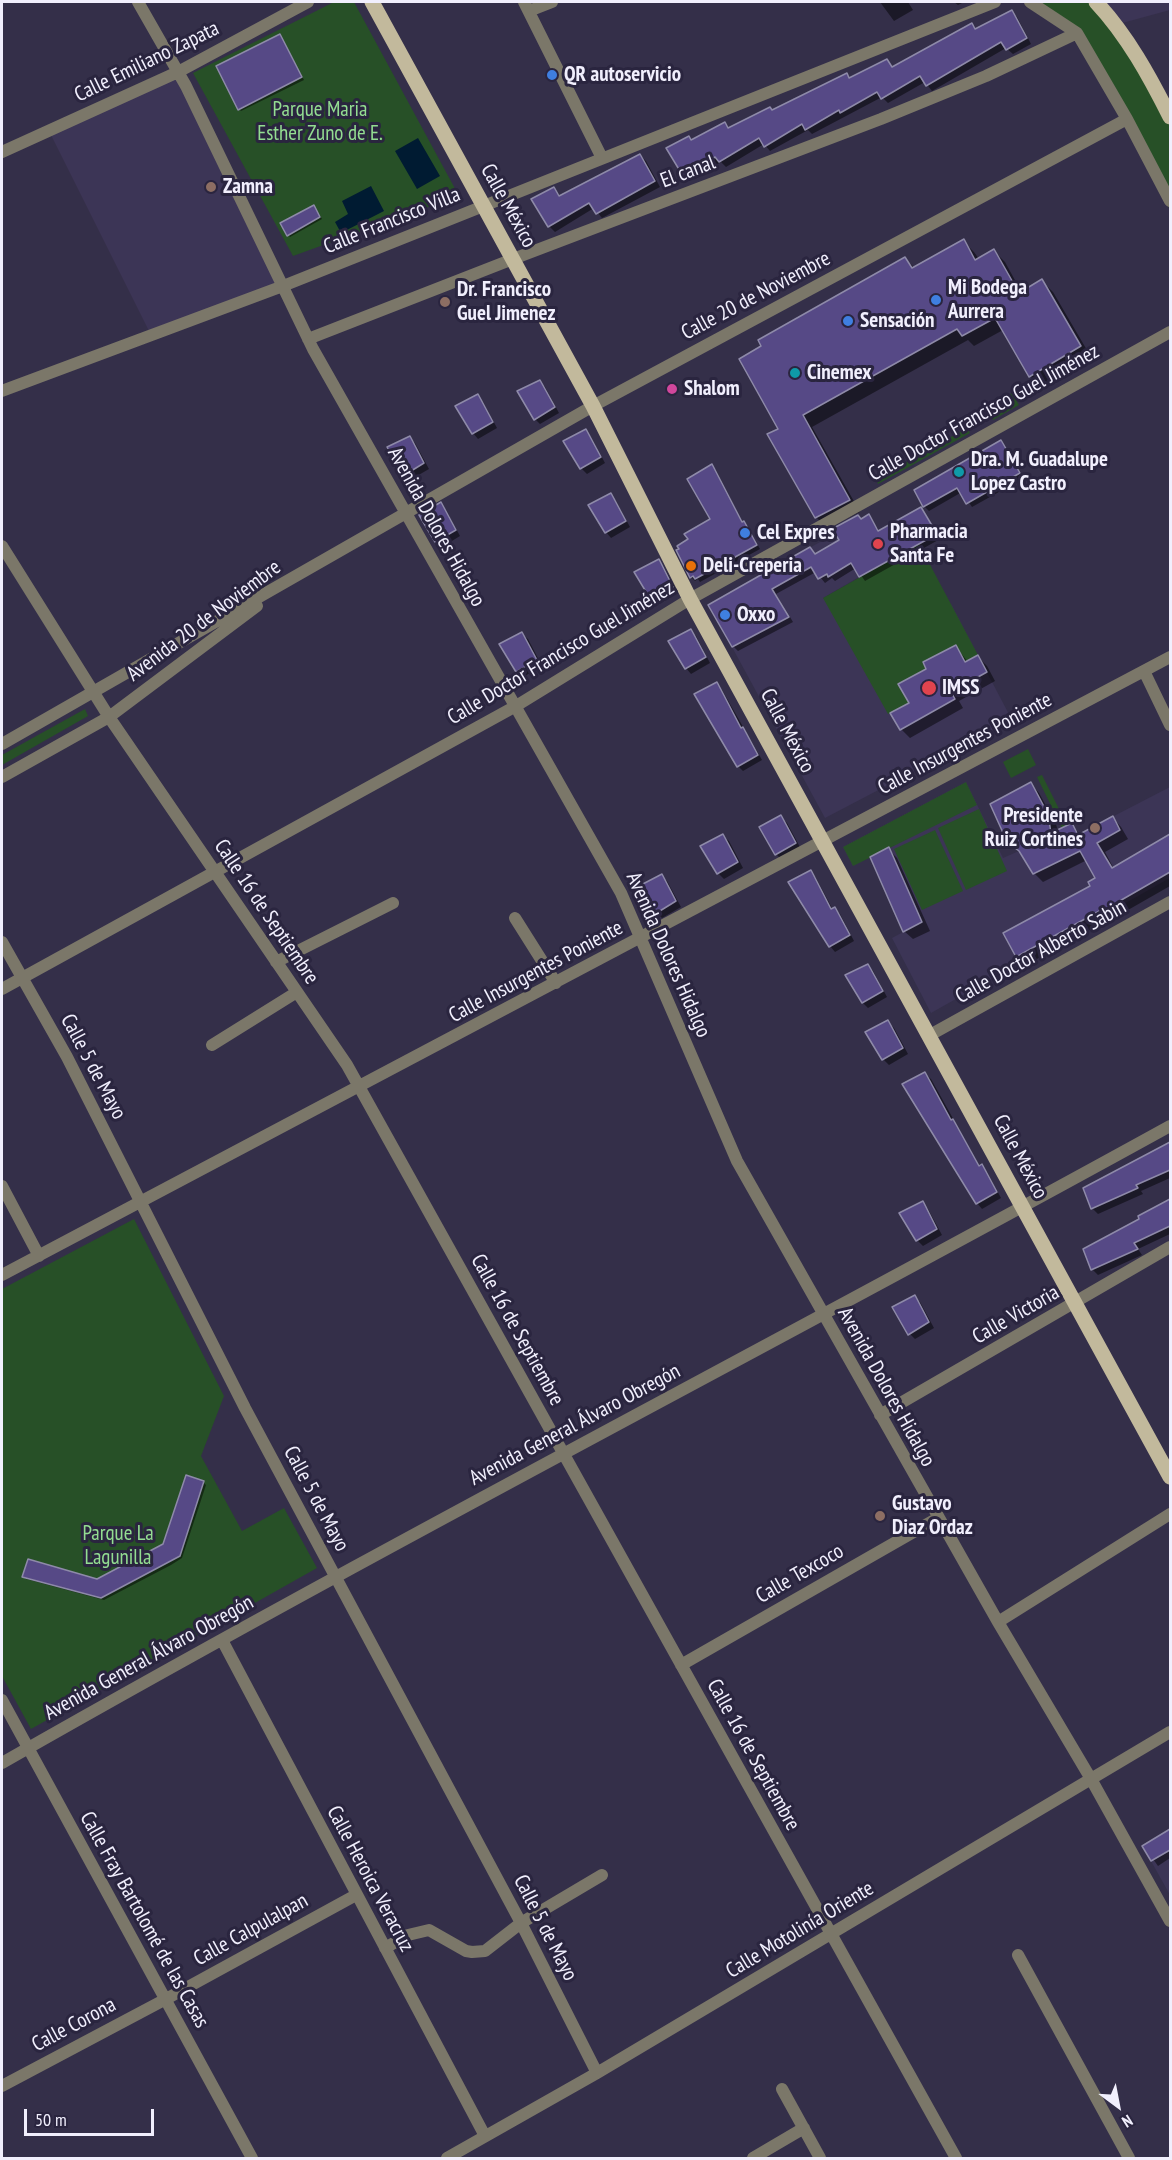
<!DOCTYPE html>
<meta charset="utf-8">
<style>
body{margin:0}
#map{position:relative;width:1172px;height:2160px;overflow:hidden;background:#342f49;font-family:"PT Sans Narrow",sans-serif}
canvas{display:block}
.frame{position:absolute;inset:0;border:3px solid #f1effd;pointer-events:none}
.north{position:absolute;left:1088px;top:2076px;width:60px;height:60px;-webkit-text-stroke:4px #2a253f;paint-order:stroke;rotate:148deg;font-size:16px;font-weight:700;line-height:24px;text-align:center;color:#f1effd}
.north::after{content:'';display:block;margin:auto;width:21px;height:27px;background:#f1effd;clip-path:polygon(50% 0,100% 100%,50% 72%,0 100%)}
.scale{position:absolute;left:24px;top:2109px;width:130px;height:27px;box-sizing:border-box;border:3px solid #f1effd;border-top:0;padding-left:8px;font-size:18px;line-height:21px;white-space:nowrap;color:#f1effd;-webkit-text-stroke:4px #2a253f;paint-order:stroke}
</style>
<div id="map">
<canvas width="1172" height="2160"></canvas>
<div class="frame"></div>
<div class="north">N</div>
<div class="scale">50 m</div>
</div>
<script>
const ctx = document.querySelector('canvas').getContext('2d');
ctx.lineJoin = 'round';
function fillPath(path, color) { ctx.fillStyle = color; ctx.fill(path, 'evenodd'); }
function stroke(path, color, width, dash) { ctx.strokeStyle = color; ctx.lineWidth = width; ctx.lineCap = dash ? 'butt' : 'round'; ctx.setLineDash(dash || []); ctx.stroke(path); }
function drawText(font, color, halo, rows, align = 'center') {
  ctx.font = font + ' "PT Sans Narrow",sans-serif'; ctx.lineWidth = 6; ctx.setLineDash([]); ctx.textBaseline = 'middle'; ctx.strokeStyle = halo; ctx.fillStyle = color; for (const [text, x, y, turn = 0] of rows) {
    ctx.save(); ctx.translate(x, y); ctx.rotate((+turn || 0) * Math.PI / 180); ctx.textAlign = isNaN(turn) ? turn : align; if (halo) ctx.strokeText(text, 0, 0); ctx.fillText(text, 0, 0); ctx.restore();
  }
}
const built = new Path2D(`
 M1094 2H1170V10L1115 25Z
 M178 72 283 286 151 335 49 131Z
 M835 534 859 577 823 598 951 604 1012 720 825 818 732 647 789 617 763 573Z
 M966 782 1003 858 1019 851 1054 847 1170 787V878L931 1013 892 938 922 922 888 848 853 866 843 847Z
 M1170 1850V1895L1151 1861Z`);
const green = new Path2D(`
 M334 2H354L459 196 293 256 193 73Z
 M1031 2H1090L1148 77 1170 122V210L1127 119 1077 33Z
 M1012 393 1019 405 993 420 990 416 1013 404 1008 395Z
 M967 428 970 433 878 484 876 479Z
 M919 544 978 655 965 662 956 645 923 662 926 669 899 684 909 703 888 714 823 598Z
 M85 709 88 716 2 765V755Z
 M1028 749 1036 765 1011 778 1003 762Z
 M1042 775 1067 825 1062 828 1037 777Z
 M966 782 977 805 853 866 843 847Z
 M979 809 1007 871 966 890 938 828Z
 M935 830 963 891 922 910 894 849Z
 M134 1219 224 1396 201 1456 242 1531 284 1508 317 1568 31 1729 2 1676V1289Z`);
const water = new Path2D(`
 M418 138 440 176 417 189 395 151Z
 M371 186 384 211 341 233 335 222 348 214 342 201Z`);
const shadow = new Path2D(`
 M880 2H908L913 10 894 21Z
 M954 2H964L958 5Z
 M1012 12 1017 17 1031 44 1013 54 1006 48 932 91 925 82 888 103 882 97 812 134 808 130 770 151 764 144 726 167 721 162 689 181 684 175 692 141 725 124 730 129 773 112 846 75 851 79 887 60 894 68 972 25 977 30Z
 M280 35 304 80 241 111 239 109Z
 M640 155 646 161 660 187 602 218 594 208 555 232 549 226 554 189 561 197Z
 M314 207 322 219 290 237 288 235Z
 M963 241 974 252 979 259 994 251 1005 262 1022 293 1042 281 1053 292 1091 357 1041 387 1030 376 1003 330 974 346 968 340 812 427 860 512 827 528 816 517 769 435 781 429 905 259 915 268Z
 M540 381 545 387 559 413 540 424 535 419Z
 M478 396 483 402 497 428 478 439 473 433Z
 M586 431 591 437 605 463 587 474 581 468Z
 M409 437 415 443 429 469 410 480 405 475Z
 M1001 442 1024 478 972 507 962 492 929 511 924 506Z
 M712 466 716 470 743 523 748 527 760 549 700 582 698 579 695 581 691 577 690 539 713 520Z
 M611 495 616 501 630 527 611 538 606 532Z
 M441 504 446 510 460 536 442 547 436 541Z
 M921 509 940 539 865 581 856 568 835 581 832 578 825 583 816 572 776 594 793 622 738 651 733 646 710 606 816 555 841 541 862 520 869 516 880 532Z
 M659 561 664 567 678 593 657 605 652 600Z
 M690 631 696 636 710 663 691 674 686 668Z
 M522 634 528 639 542 666 523 677 517 671Z
 M956 647 968 662 978 657 987 666 995 681 959 701 963 708 910 738 901 729 911 703 928 669Z
 M716 684 722 690 762 760 743 771 738 766Z
 M1031 784 1039 793 1056 824 1058 832 1071 825 1081 835 1113 818 1121 827 1128 839 1105 852 1114 869 1170 836V886L1114 918 1113 917 1026 965 1017 956 1092 886 1097 878 1087 860 1043 882 1034 873Z
 M781 817 787 823 801 849 782 860 776 854 761 828Z
 M723 836 729 841 743 868 724 879 718 873Z
 M888 849 897 858 930 931 913 939 904 931Z
 M811 872 816 878 833 910 835 909 840 914 854 941 835 952 830 946Z
 M661 876 667 881 681 907 662 918 657 913Z
 M868 965 873 971 887 997 868 1008 863 1003Z
 M888 1022 894 1028 908 1054 889 1065 883 1059 867 1033Z
 M925 1074 931 1079 980 1167 987 1172 1001 1198 982 1209 977 1203Z
 M1170 1144V1178L1141 1191 1143 1194 1098 1214 1092 1208 1085 1189Z
 M1170 1201V1234L1138 1249 1142 1255 1098 1275 1092 1269 1141 1220 1140 1217Z
 M922 1203 928 1209 942 1235 923 1246 917 1240 901 1214Z
 M914 1297 920 1302 934 1328 915 1339 910 1334Z
 M203 1482 206 1485 182 1558 171 1565 104 1600 26 1579 24 1577 97 1581 164 1545Z
 M1170 1831V1858L1158 1866 1144 1846Z`);
const building = new Path2D(`
 M1012 10 1027 38 1006 50 1001 42 926 86 920 76 881 99 877 92 840 113 839 110 805 130 802 124 764 147 759 138 719 162 715 157 683 176 666 148 689 136 691 140 725 122 728 128 770 107 772 110 847 73 849 78 887 59 892 67 972 23 975 29Z
 M280 34 302 77 238 110 216 66Z
 M640 154 655 181 596 214 589 203 548 227 531 199 554 187 559 196Z
 M314 205 320 217 287 236 280 223Z
 M964 239 975 260 994 249 1019 293 1042 279 1081 346 1029 377 995 318 962 336 957 329 803 415 850 500 815 518 767 434 778 429 739 359 761 346 758 340 905 257 912 268Z
 M540 380 555 407 534 420 517 391Z
 M478 394 493 422 472 434 455 406Z
 M586 429 601 457 580 469 563 441Z
 M410 436 424 463 403 476 387 447Z
 M1001 440 1020 473 966 504 957 488 923 507 914 490Z
 M712 464 742 522 744 521 757 545 695 579 693 576 690 578 676 550 679 549 677 546 688 539 684 534 710 519 687 479Z
 M611 493 626 521 605 533 588 505Z
 M441 502 456 530 435 542 419 515Z
 M921 507 937 534 859 577 851 563 828 577 827 574 818 579 811 567 772 589 789 617 732 647 708 605 810 547 815 554 839 540 832 529 858 515 861 519 869 514 878 531Z
 M659 559 673 587 651 600 634 572Z
 M691 629 706 657 685 669 668 641Z
 M522 632 537 660 516 672 499 644Z
 M956 645 965 662 978 655 987 672 951 692 955 699 900 730 890 713 909 703 898 684 926 669 923 662Z
 M717 682 741 728 743 727 758 755 737 767 694 694Z
 M1031 782 1048 814 1051 833 1072 823 1078 835 1113 816 1120 830 1097 843 1112 868 1170 834V872L1104 910 1103 909 1016 957 1003 933 1090 886 1088 882 1095 878 1080 851 1033 874 1019 851 1011 845 1004 835 990 804Z
 M781 815 796 843 775 855 759 827Z
 M723 834 738 862 717 874 700 846Z
 M889 847 922 922 903 932 870 857Z
 M811 870 831 909 835 907 850 935 829 947 788 882Z
 M662 874 676 901 655 914 639 886Z
 M868 964 883 991 862 1003 845 975Z
 M888 1020 903 1048 882 1060 865 1032Z
 M925 1072 951 1120 953 1119 979 1166 982 1164 997 1192 976 1204 902 1084Z
 M1170 1142V1170L1136 1185 1138 1188 1091 1209 1083 1188Z
 M1170 1199V1226L1134 1243 1138 1249 1091 1270 1083 1249 1139 1219 1138 1216Z
 M923 1201 937 1229 916 1241 899 1213Z
 M915 1295 929 1322 908 1335 892 1307Z
 M186 1475 204 1481 180 1556 101 1598 22 1577 28 1559 97 1579 163 1544Z
 M1170 1829V1850L1151 1861 1142 1846Z`);
const street = new Path2D(`
 M138 2 186 86 313 349 621 893 737 1161 998 1622 1091 1779 1170 1921
 M524 2 602 158
 M1030 2 1077 33 1127 119 1170 201
 M529 11 552 2
 M2 152 178 72 308 2
 M308 339 513 259 881 119 986 76 1077 33
 M2 391 283 286 995 2
 M2 546 109 717 347 1065 956 2158
 M1144 671 1170 725
 M2 744 593 406 1127 119
 M2 777 109 717 257 606
 M515 918 556 983
 M2 942 67 1057 245 1408 521 1923 597 2073
 M276 962 393 903
 M2 989 516 706 690 599 1170 332
 M930 1035 1170 902
 M212 1045 297 992
 M2 1186 39 1256
 M2 1275 1170 657
 M880 1415 1170 1247
 M998 1622 1170 1514
 M222 1640 485 2136
 M681 1665 938 1518
 M2 1700 252 2158
 M2 1763C387 1543 782 1340 1170 1126
 M385 1948 408 1935 429 1930 466 1951 472 1952 485 1951 521 1923 602 1875
 M1018 1955 1129 2158
 M2 2086 166 1999 356 1895
 M782 2089 820 2158
 M447 2158 597 2073 1170 1732
 M753 2158 804 2128`);
const primary = new Path2D(`
 M372 2 593 406 690 599 1170 1477
 M1096 2C1127 35 1150 77 1170 117`);
const markers = [
 [552,75,6,"#3f7fe0"],
 [211,187,6,"#8d6e63"],
 [936,300,6,"#3f7fe0"],
 [445,302,6,"#8d6e63"],
 [848,321,6,"#3f7fe0"],
 [795,373,6,"#0f9aa8"],
 [672,389,6,"#d1479c"],
 [959,472,6,"#0f9aa8"],
 [745,533,6,"#3f7fe0"],
 [878,544,6,"#e0444e"],
 [691,566,6,"#e8710a"],
 [725,615,6,"#3f7fe0"],
 [929,688,8,"#e0444e"],
 [1095,828,6,"#8d6e63"],
 [880,1516,6,"#8d6e63"]
];
const streetNames = [
 ["Calle Emiliano Zapata",147,62,-26],
 ["El canal",688,172,-21],
 ["Calle México",508,206,61],
 ["Calle Francisco Villa",392,221,-22],
 ["Calle 20 de Noviembre",756,296,-28],
 ["Calle Doctor Francisco Guel Jiménez",984,413,-29],
 ["Avenida Dolores Hidalgo",436,527,61],
 ["Avenida 20 de Noviembre",204,621,-37],
 ["Calle Doctor Francisco Guel Jiménez",561,653,-31],
 ["Calle México",787,731,62],
 ["Calle Insurgentes Poniente",965,744,-28],
 ["Calle 16 de Septiembre",266,912,56],
 ["Calle Doctor Alberto Sabin",1041,952,-29],
 ["Avenida Dolores Hidalgo",668,955,66],
 ["Calle Insurgentes Poniente",536,972,-28],
 ["Calle 5 de Mayo",93,1067,62],
 ["Calle México",1020,1157,62],
 ["Calle Victoria",1016,1315,-30],
 ["Calle 16 de Septiembre",517,1330,61],
 ["Avenida Dolores Hidalgo",886,1387,61],
 ["Avenida General Álvaro Obregón",575,1425,-28],
 ["Calle 5 de Mayo",316,1499,62],
 ["Calle Texcoco",800,1574,-30],
 ["Avenida General Álvaro Obregón",149,1658,-29],
 ["Calle 16 de Septiembre",753,1755,61],
 ["Calle Heroica Veracruz",370,1879,62],
 ["Calle Fray Bartolomé de las Casas",144,1920,61],
 ["Calle 5 de Mayo",545,1928,63],
 ["Calle Calpulalpan",251,1930,-29],
 ["Calle Motolinía Oriente",800,1930,-31],
 ["Calle Corona",74,2025,-28]
];
const poiNames = [
 ["QR autoservicio",564,75],
 ["Zamna",223,187],
 ["Mi Bodega",948,288],
 ["Aurrera",948,312],
 ["Dr. Francisco",457,290],
 ["Guel Jimenez",457,314],
 ["Sensación",860,321],
 ["Cinemex",807,373],
 ["Shalom",684,389],
 ["Dra. M. Guadalupe",971,460],
 ["Lopez Castro",971,484],
 ["Pharmacia",890,532],
 ["Santa Fe",890,556],
 ["Cel Expres",757,533],
 ["Deli-Creperia",703,566],
 ["Oxxo",737,615],
 ["IMSS",942,688],
 ["Presidente",1083,816,"right"],
 ["Ruiz Cortines",1083,840,"right"],
 ["Gustavo",892,1504],
 ["Diaz Ordaz",892,1528]
];
const parkNames = [
 ["Parque Maria",320,110],
 ["Esther Zuno de E.",320,134],
 ["Parque La",118,1534],
 ["Lagunilla",118,1558]
];
fillPath(built, '#3c3556');
fillPath(green, '#275027');
fillPath(water, '#001b32');
fillPath(shadow, '#0007');
fillPath(building, '#564986');
stroke(building, '#8e8aa9', 1.5);
stroke(street, '#7b7769', 12);
stroke(primary, '#c2b99c', 15);
for (const [x, y, r, color] of markers) { const dot = new Path2D(); dot.arc(x, y, r, 0, 2 * Math.PI); ctx.fillStyle = color; ctx.fill(dot); stroke(dot, '#2a253f', 2); }
drawText('21px', '#f1effd', '#2a253f', streetNames);
drawText('bold 21px', '#f1effd', '#2a253f', poiNames, 'left');
drawText('21px', '#93dd91', '#2a253f', parkNames);
</script>
